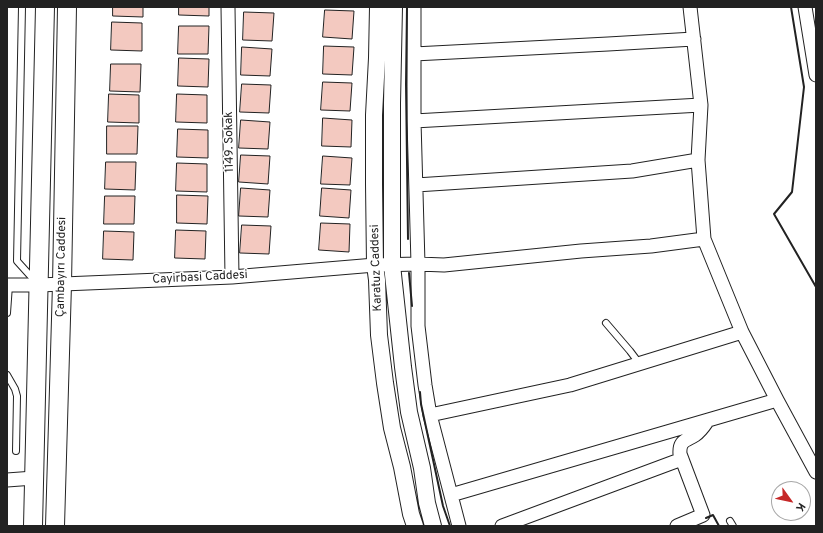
<!DOCTYPE html>
<meta charset="utf-8">
<style>
body{margin:0}
#map{position:relative;width:823px;height:533px;overflow:hidden;background:#fff;font-family:Overpass,sans-serif}
canvas{display:block}
.frame{position:absolute;inset:0;border:8px solid #222;pointer-events:none}
.north{position:absolute;left:771px;top:481px;width:40px;height:40px;box-sizing:border-box;background:#fff;border:1px solid #a7a7a7;border-radius:50%;rotate:123deg;font-size:11px;font-weight:700;line-height:16px;text-align:center;color:#222}
.north::after{content:'';display:block;margin:auto;width:14px;height:18px;background:#c62828;clip-path:polygon(50% 0,100% 100%,50% 72%,0 100%)}
</style>
<div id="map">
<canvas width="823" height="533"></canvas>
<div class="frame"></div>
<div class="north">K</div>
</div>
<script>
const ctx = document.querySelector('canvas').getContext('2d');
ctx.lineJoin = 'round';
function fillPath(path, color) { ctx.fillStyle = color; ctx.fill(path, 'evenodd'); }
function stroke(path, color, width, dash) { ctx.strokeStyle = color; ctx.lineWidth = width; ctx.lineCap = dash ? 'butt' : 'round'; ctx.setLineDash(dash || []); ctx.stroke(path); }
function drawText(font, color, halo, rows, align = 'center') {
  ctx.font = font + ' Overpass,sans-serif'; ctx.lineWidth = 3; ctx.setLineDash([]); ctx.textBaseline = 'middle'; ctx.strokeStyle = halo; ctx.fillStyle = color; for (const [text, x, y, turn = 0] of rows) {
    ctx.save(); ctx.translate(x, y); ctx.rotate((+turn || 0) * Math.PI / 180); ctx.textAlign = isNaN(turn) ? turn : align; if (halo) ctx.strokeText(text, 0, 0); ctx.fillText(text, 0, 0); ctx.restore();
  }
}
const building = new Path2D(`
 M113 7H143V17L113 16Z
 M179 7H209V16L179 15Z
 M325 10 354 11 352 39 323 37Z
 M244 12 274 13 272 41 243 40Z
 M112 22 142 23V51L111 50Z
 M179 26H209L208 54H178Z
 M324 46 354 47 352 75 323 74Z
 M242 47 272 49 270 76 241 75Z
 M179 58 209 59 208 87 178 86Z
 M111 64H141L140 92 110 91Z
 M323 82 352 83 350 111 321 110Z
 M242 84 271 85 269 113 240 112Z
 M109 94 139 95V123L108 122Z
 M177 94 207 95V123L176 122Z
 M323 118 352 120 351 147 322 146Z
 M241 120 270 122 268 149 239 148Z
 M107 126H138L137 154H107Z
 M178 129 208 130V158L177 157Z
 M241 155 270 156 268 184 239 182Z
 M323 156 352 158 350 185 321 184Z
 M106 162H136L135 190 105 189Z
 M177 163 207 164V192L176 191Z
 M241 188 270 190 268 217 239 216Z
 M322 188 351 190 349 218 320 216Z
 M177 195 208 196 207 224 177 223Z
 M105 196H135L134 224H104Z
 M321 223 350 224 349 252 319 250Z
 M242 225 271 226 269 254 240 253Z
 M176 230 206 231 205 259 175 258Z
 M104 231 134 232 133 260 103 259Z`);
const service = new Path2D(`
 M22 7 17 261 35 281
 M7 313 9 285
 M606 323 630 351 639 363
 M7 375 15 389 17 396 16 451
 M730 521 733 526`);
const minor = new Path2D(`
 M228 7 232 277
 M414 7V121L418 264V326L425 385 430 415 459 526
 M690 7 701 105 698 160 704 239 742 332 777 400 816 472
 M805 7 816 75
 M414 54 608 44 694 39
 M414 121 701 105
 M416 185 632 171 698 160
 M7 285H39L232 277 375 265 418 264 444 265 581 251 651 246 704 239
 M430 415 570 385 742 332
 M7 480 34 478
 M451 495 777 400
 M502 526 682 459
 M677 526 703 515 680 454C679 440 686 441 695 435 701 431 704 426 708 420`);
const tertiary = new Path2D(`
 M378 7 377 58 374 115V184L375 265 377 280 379 335 385 383 392 428 402 467 411 514 415 526
 M394 7 392 103V265L403 367 409 412 422 468 427 503 433 526`);
const secondary = new Path2D(`
 M33 526 45 7
 M55 526 62 284 67 7`);
const wall = new Path2D(`
 M407 7 406 84 408 239
 M791 7 804 87 792 192 774 214 816 287
 M409 273 412 306
 M420 392 421 404 443 506 450 526
 M706 518 713 515 719 526`);
const streetNames = [
 ["1149. Sokak",230,142,-91],
 ["Çambayırı Caddesi",62,267,-89],
 ["Karatuz Caddesi",377,268,-92],
 ["Cayirbasi Caddesi",200,278,-3]
];
fillPath(building, '#f3c9c0');
stroke(building, '#222', 1);
stroke(service, '#222', 8);
stroke(minor, '#222', 15);
stroke(tertiary, '#222', 18);
stroke(secondary, '#222', 20);
stroke(service, '#fff', 6);
stroke(minor, '#fff', 13);
stroke(tertiary, '#fff', 16);
stroke(secondary, '#fff', 18);
stroke(wall, '#222', 2);
drawText('12px', '#222', '#fff', streetNames);
</script>
